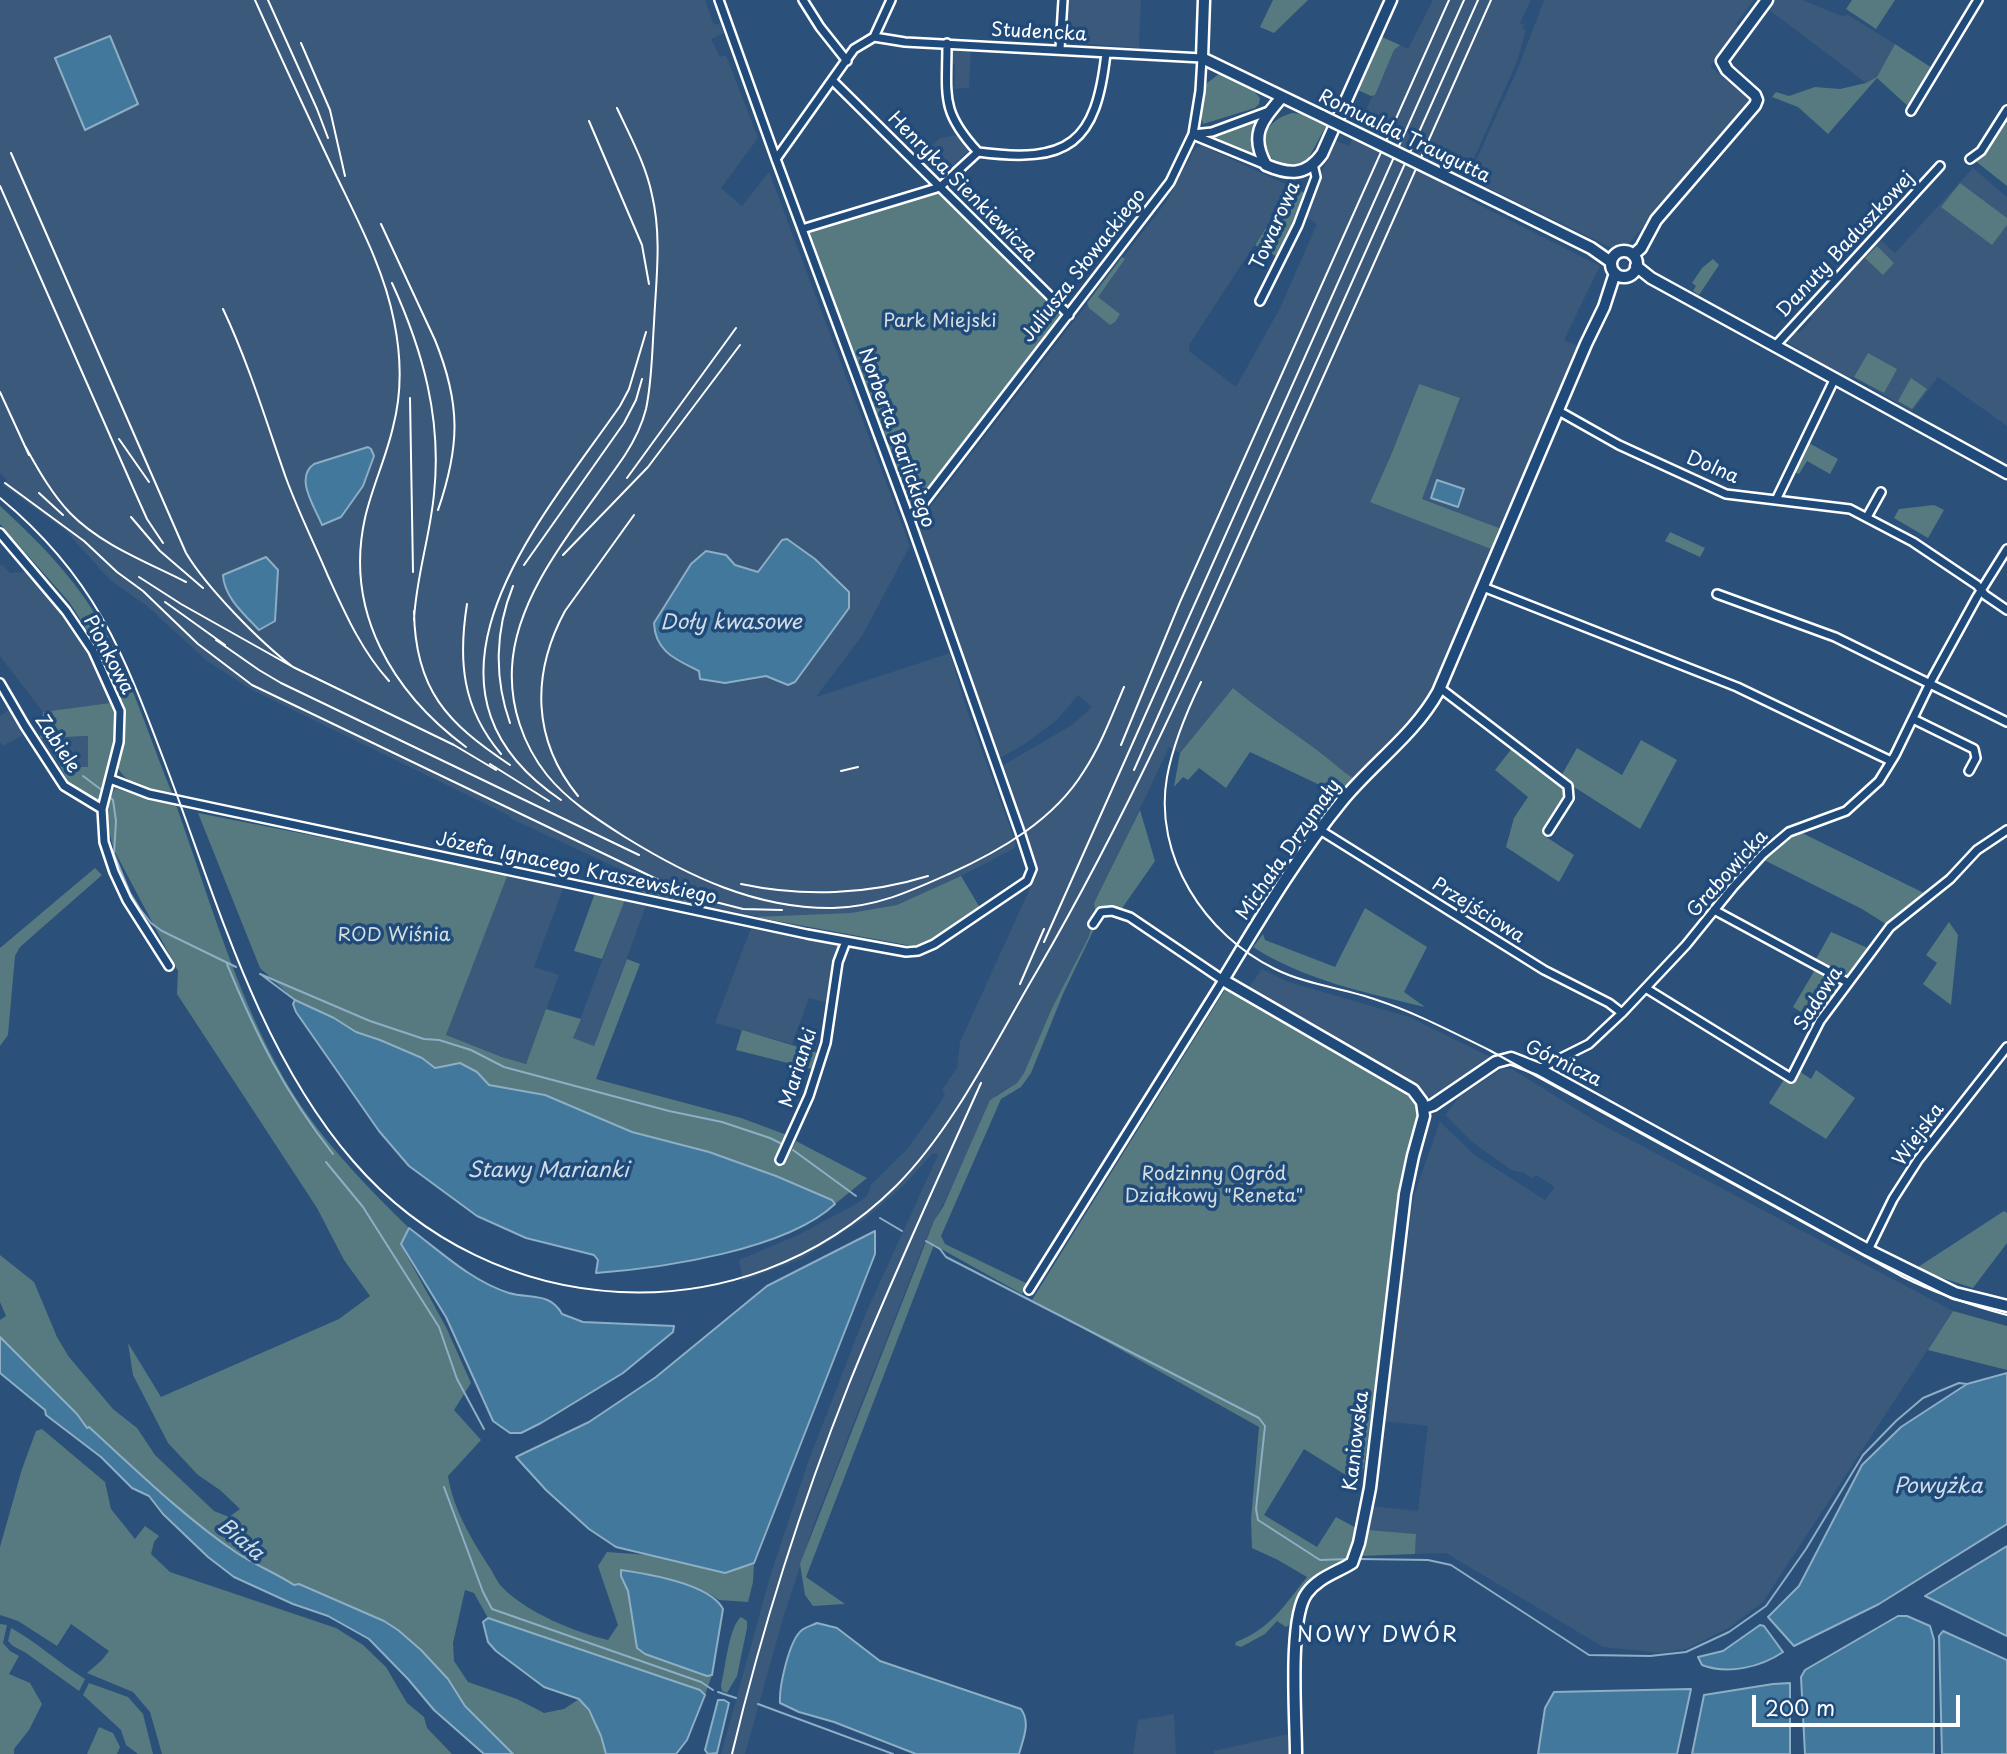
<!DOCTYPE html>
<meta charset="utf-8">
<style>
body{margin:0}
#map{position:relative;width:2007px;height:1754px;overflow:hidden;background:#2b517a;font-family:"Playpen Sans",sans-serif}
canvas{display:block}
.scale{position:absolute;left:1752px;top:1695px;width:208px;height:32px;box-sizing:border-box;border:4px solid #fff;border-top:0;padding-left:9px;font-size:21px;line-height:24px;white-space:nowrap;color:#fff;-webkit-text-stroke:5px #1f4a7a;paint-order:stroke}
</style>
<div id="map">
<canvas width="2007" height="1754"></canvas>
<div class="scale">200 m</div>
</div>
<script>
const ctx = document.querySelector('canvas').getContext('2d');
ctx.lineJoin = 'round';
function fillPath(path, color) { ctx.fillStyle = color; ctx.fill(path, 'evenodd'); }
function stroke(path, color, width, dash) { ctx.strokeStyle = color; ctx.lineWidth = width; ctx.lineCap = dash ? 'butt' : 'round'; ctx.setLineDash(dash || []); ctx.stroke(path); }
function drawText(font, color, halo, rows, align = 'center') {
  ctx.font = font + ' "Playpen Sans",sans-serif'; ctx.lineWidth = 7; ctx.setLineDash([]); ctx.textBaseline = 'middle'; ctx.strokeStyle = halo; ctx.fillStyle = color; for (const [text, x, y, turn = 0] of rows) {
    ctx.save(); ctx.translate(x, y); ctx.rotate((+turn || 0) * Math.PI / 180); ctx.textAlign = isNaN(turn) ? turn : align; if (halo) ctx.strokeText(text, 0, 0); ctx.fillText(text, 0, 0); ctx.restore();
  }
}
const built = new Path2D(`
 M0 0H705L714 25 720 23 724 33 711 39 720 57 726 55 758 138 721 188 742 206 769 172 910 546 862 636 816 697 950 653 966 707 1015 841V848L961 876 980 908 922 945H907L703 906 641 879 512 819 508 815 252 690 207 661 147 606 110 580 66 531 3 485 7 480 0 473Z
 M1068 0H1141L1139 48 1065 42Z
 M1433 0H1531L1520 23 1524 25 1523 29 1526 30 1516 64 1458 194 1600 266 1564 340 1580 347 1499 528 1422 499 1460 399 1418 385 1391 455 1370 501 1491 549 1427 702 1355 779 1338 769 1323 754 1273 720 1233 688 1180 753 1169 747 1106 881 1094 903 1095 911 1089 936 1052 1008 1024 1073 1017 1083 995 1096 923 1246 814 1524 784 1615 745 1754H721L771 1573 807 1465 865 1315 938 1155 933 1153 904 1185 866 1218 801 1259 743 1281 739 1260 798 1235 856 1204 867 1196 871 1185 908 1148 934 1112 945 1095 942 1090 957 1068 960 1042 1036 875 1027 840 1000 767 1072 725 1092 707 1078 695 1057 720 1023 745 1000 758 918 529 920 520 1166 202 1194 150 1201 145 1292 187 1189 345V351L1236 387 1280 308 1317 224 1306 217 1305 207 1336 141 1349 146 1394 50 1400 45 1408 49Z
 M1544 0H1754L1736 24 1740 27 1710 66 1750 100 1626 247 1616 250 1468 178 1519 66Z
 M1775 0H1802L1842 16 1848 15 1895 44 1877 78 1866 83 1768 9Z
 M954 46 971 47 969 88 949 89V87L955 86V64L950 63V53Z
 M957 135 969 148 967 152 938 180 918 159 940 138Z
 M1973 168 2007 197V426L1938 377 1912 411 1853 377H1844L1833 371 1784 340 1794 328 1799 333 1812 319 1808 314 1878 238 1895 253Z
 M2 564 10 573 25 572 63 613 90 654 110 703 43 712 0 656V565Z
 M10 709 23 735 3 746 0 742V716Z
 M88 736V767L60 766 40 738Z
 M508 874 564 886 534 967 559 975 526 1064 502 1057 446 1035Z
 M625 900 646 906 594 1046 573 1038Z
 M751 928 841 946 829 1003 809 998 792 1044 715 1023Z
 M1262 969 1289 982 1409 1017 1493 1058 1432 1098 1249 987Z
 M1502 1069H1512L1597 1122 1953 1311 1763 1602 1729 1628 1686 1649 1661 1653 1603 1647 1446 1553 1415 1554 1416 1534 1368 1530 1372 1506 1418 1511 1428 1426 1382 1421 1414 1195 1440 1122 1476 1156 1545 1200 1555 1187 1536 1175 1533 1179 1524 1173 1511 1170 1471 1141 1445 1115 1460 1096Z
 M1174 1714 1176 1754H1133L1138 1720Z
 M1292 1733 1291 1754H1214V1751Z`);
const green = new Path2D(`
 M1273 0H1308L1274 33 1260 27Z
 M1852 0H1895L1876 29 1846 9Z
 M1382 37 1400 45 1394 50 1375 95 1371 96 1358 90Z
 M1895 44 1932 68 1910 108 1877 78 1828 134 1798 107 1772 97 1776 92 1789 96 1815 87 1840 89 1866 83 1877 77Z
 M1220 73 1254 91 1260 98 1259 104 1255 108 1203 124 1201 116 1206 84Z
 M1292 113 1301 114 1326 126 1307 161C1264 179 1245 126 1292 113Z
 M2007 116V186L1973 159Z
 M1258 120 1253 138 1256 157 1212 137 1213 135Z
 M1960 183 2007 218V225L1992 245 1941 207Z
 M1292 187 1307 194 1280 258 1255 245Z
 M938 193 943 195 1060 313V319L914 507 911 506 808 235 809 231Z
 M1877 246 1894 263 1883 275 1865 258Z
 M1122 257 1125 259 1098 297 1120 314 1115 322 1110 325 1089 308 1087 303Z
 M1713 259 1719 265 1699 295 1693 291 1696 286 1692 283 1702 268Z
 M1868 353 1897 369 1884 393 1854 377Z
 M1911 378 1927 389 1912 409 1898 401Z
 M1419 384 1460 398 1422 499 1499 528 1491 549 1370 502 1391 455Z
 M1807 442 1838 459 1830 474 1807 461 1799 474 1792 471Z
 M1934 505 1944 510 1928 538 1894 518 1899 509Z
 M0 506C39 542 75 578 101 624 130 675 150 739 172 793 152 789 128 787 118 768L124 744 125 707 98 648 70 603 0 524Z
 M1670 532 1705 548 1700 557 1665 541Z
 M1233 688C1261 711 1291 731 1321 753 1333 762 1342 772 1355 779L1341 795 1250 752 1226 788 1199 768 1188 780 1183 777 1174 787 1180 753Z
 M110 703 116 713 115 741 99 803 68 782 60 766 88 767V736L40 738 43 712Z
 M1641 740 1677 760 1640 829 1560 778 1577 748 1622 775Z
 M1513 747 1567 792 1566 798 1543 835 1574 855 1559 882 1506 847 1514 818 1528 797 1495 770Z
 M115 788 150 800 176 805C212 905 245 1026 306 1113 336 1155 372 1192 409 1228L401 1245 446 1327 471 1383 454 1410 481 1440 448 1476C453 1509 472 1540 490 1568 494 1574 497 1582 502 1587 526 1612 574 1632 608 1640L618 1625 598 1566 607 1552 648 1555 725 1573 754 1563 753 1582 748 1602 719 1600 710 1594 621 1576 628 1591 637 1648 707 1676 712 1675 705 1695 700 1690 488 1618 474 1593 465 1590 453 1643 454 1661 468 1682 517 1699 544 1713 564 1709 579 1699C593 1715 600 1734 606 1754H513L465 1706 448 1679 421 1650 384 1621C355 1609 323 1599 294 1585 215 1548 153 1485 89 1427L87 1428 77 1414 0 1337V1320L6 1316 0 1302V1255L34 1282 57 1337 69 1357 113 1409 137 1428 155 1455 214 1511 229 1517 240 1509 220 1490 198 1475 168 1443 133 1375 128 1343 161 1397 339 1319 370 1296 344 1260 317 1208 177 994 178 971 114 850C108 829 104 809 115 788Z
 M1140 810 1155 861 1118 914 1103 915 1096 925 1063 994 1031 1073 1021 1087 1001 1099 941 1236 945 1244 1028 1284 1022 1294 934 1245 806 1577 845 1604 813 1606 805 1595 800 1564 934 1221 943 1207 990 1100 1017 1083 1024 1073 1052 1008 1089 936 1095 911 1094 903Z
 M198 813 508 874 446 1035 502 1057 526 1064 546 1009 581 1019 573 1038 594 1046 627 959 640 964 596 1079 741 1118 787 1135 775 1159 783 1166 796 1141 867 1178 835 1204 832 1199 776 1176 709 1152 632 1132 545 1095 489 1085 477 1072 445 1065 435 1068 422 1058 380 1040 356 1032 334 1018 295 1000 260 968Z
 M1800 832 1928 895 1889 926 1862 909 1764 860 1787 838Z
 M95 868 102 875 20 947 15 956 8 1035 0 1046V948Z
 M624 871 703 906 617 886Z
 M961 876 980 908 922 945H907L755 917 851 913 897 905Z
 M595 893 625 900 602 959 574 951Z
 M1365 908 1427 947 1404 992 1425 1007C1367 993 1304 980 1253 947L1263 934 1265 940 1335 967Z
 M1949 922 1958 935 1951 1005 1923 984 1937 963 1926 955Z
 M1831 932 1870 949 1850 976 1845 978 1815 961Z
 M1816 968 1842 982 1817 1022 1793 1007Z
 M1226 988 1391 1082 1424 1109 1406 1158 1364 1467 1357 1482 1304 1449 1264 1515 1317 1547 1336 1517 1358 1529 1353 1548 1346 1559 1318 1574 1300 1597 1293 1622 1286 1627 1277 1621 1265 1634 1241 1647 1235 1645 1236 1642C1269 1630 1286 1604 1307 1577L1278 1560 1252 1548 1251 1519 1259 1427 1032 1300Z
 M742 1030 818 1053 812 1069 736 1050Z
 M1816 1070 1855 1098 1826 1139 1769 1103 1785 1078 1792 1082 1799 1071 1811 1079Z
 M2004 1211 2007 1213V1243L1973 1288 1915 1269Z
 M1953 1311 2007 1326V1370L1928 1350Z
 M42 1429 105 1482 111 1509 135 1539 145 1526 159 1536 154 1542 151 1554 170 1572 336 1628 363 1645 386 1667 407 1703 424 1717 427 1728 452 1754H162L150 1712 133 1692 87 1673 102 1660 109 1651 71 1624 57 1646 18 1621 0 1615V1547L22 1469 36 1431Z
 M1368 1530 1416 1534 1415 1554 1359 1556Z
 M741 1617 747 1621V1628L737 1676 727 1693 722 1691 721 1686C725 1670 729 1626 741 1617Z
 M0 1624 7 1625 3 1643 10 1651 19 1656 9 1674 30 1683 42 1704 29 1730 14 1749V1754H0Z
 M11 1628C38 1643 59 1663 85 1679L79 1691 26 1653 13 1646 8 1641Z
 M89 1683 128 1697 143 1714 153 1754H138L126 1745 121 1730 83 1695Z
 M99 1727 113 1733 120 1747 117 1754H87Z`);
const water = new Path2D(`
 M110 36 138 104 85 130 55 58Z
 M368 447 371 449 374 456 363 486 341 517 322 525C315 507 294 478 314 464Z
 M1437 480 1464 489 1458 507 1431 498Z
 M787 539 815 559 849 592V608L795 682 788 685 766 676 725 683 700 679 699 671C677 660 655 652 654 623L691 564 706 551 726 555 735 565 758 572 782 540Z
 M266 557 278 570 275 621 259 630C244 614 224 597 223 575Z
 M295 1000 334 1018 356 1032 380 1040 422 1058 435 1068 460 1063 477 1072 489 1085 545 1095 632 1132 709 1152 776 1176 832 1200 835 1204C786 1250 663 1268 596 1273L598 1260 594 1255 526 1238 477 1216 409 1166 379 1131 296 1012 293 1004Z
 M409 1228C440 1251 471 1281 509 1293 530 1299 550 1292 562 1314L583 1322 674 1326 673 1332 623 1373 541 1423 521 1433H510L493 1421 446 1317 401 1244Z
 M875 1231V1254L754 1563 725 1573 616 1547 589 1529 546 1490 516 1457 589 1422 656 1377 767 1286Z
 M0 1337 77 1414 87 1428 89 1427C137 1471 184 1517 237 1553 255 1565 276 1573 294 1585L299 1584 384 1621 398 1630 421 1650 448 1679 465 1706 513 1754H484L434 1710 408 1679 369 1639 328 1616 293 1604 234 1577 208 1557 163 1514 149 1496 132 1488 101 1457 46 1415 45 1410 0 1373Z
 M2007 1373V1524L1879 1604 1794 1646 1768 1617 1799 1586 1862 1465 1901 1427 1967 1384Z
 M2007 1546V1636L1925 1596Z
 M621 1570C649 1574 710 1584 723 1609L712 1675 707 1676 645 1654 637 1648 628 1591 621 1576Z
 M1898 1616H1907L1930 1626 1934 1640V1754H1805L1801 1677 1805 1670Z
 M488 1618 700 1690 705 1695 687 1740 676 1754H606L601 1736 589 1710 579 1699 544 1687 496 1651 488 1642 483 1622Z
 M817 1623 837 1628 880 1661 1021 1709C1031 1723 1023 1739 1019 1754H916L834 1722 799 1712 780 1703C779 1687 789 1640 802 1630 806 1627 813 1625 817 1623Z
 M1760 1625 1764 1626 1783 1652C1761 1667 1728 1675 1702 1665L1698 1657 1723 1651Z
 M1943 1631 2007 1660V1754H1942L1939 1636Z
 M1790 1683V1754H1692L1704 1695 1773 1684Z
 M1691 1689 1677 1754H1538L1545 1708 1554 1692Z
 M718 1700H724L729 1703 717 1753 708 1754 705 1750Z`);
const stream = new Path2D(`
 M83 776 103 791
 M107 795 113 800 116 821 114 854 130 893 140 909 151 923 162 931 236 967
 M227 964C257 1037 284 1091 333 1154
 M260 974 370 1021 424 1039 439 1040 471 1050 504 1067 669 1111 722 1122 770 1138 782 1144
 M263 976 295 1000
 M793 1150 856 1196
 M326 1162 363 1207 439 1327 457 1379 484 1429
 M880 1218 902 1231
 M926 1241 940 1249 946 1257 1259 1418 1265 1426 1256 1509 1258 1520 1320 1560 1349 1559
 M444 1487 483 1592 492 1609 701 1682 713 1690
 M1358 1559 1428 1560 1451 1565 1589 1655 1650 1656 1686 1652 1729 1632 1766 1606 1806 1549 1863 1455 1896 1421 1923 1398 1959 1383 1967 1384
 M718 1692 736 1698
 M758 1704 893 1754`);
const street = new Path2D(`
 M803 0 820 27 847 61
 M874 37 905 42 1202 58 1200 91 1193 134 1170 182 910 520
 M947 43C947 96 940 111 978 152 1069 164 1096 144 1106 53
 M1060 49 1063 0
 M833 81 1069 315
 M1911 111 1978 0
 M1193 134 1212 132 1269 111
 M1193 135 1266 165
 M776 159 854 49 874 37 891 0
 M1970 159 1981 151 2007 110
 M802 229 940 187 978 152
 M1260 301 1298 225 1316 177 1313 164
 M1775 346 1940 166
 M1557 410 1619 445 1726 494 1850 509 1913 542 1977 585 1985 595 2007 610
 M1776 500 1835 378
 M1867 517 1881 492
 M0 533 66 611 93 651 120 711 119 742 102 809 104 842 114 872 127 900 169 966
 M1483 587 1737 687 1891 761
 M1717 594 1835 637 2007 722
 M0 683 25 726 64 786 102 809
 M1440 688 1568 786 1569 798 1548 831
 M1913 719 1974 749 1976 758 1969 771
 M110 779 149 794 807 934 906 952 918 951 934 944 1027 881 1032 869 1021 835 910 520 776 159 719 0
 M1320 830 1544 970 1609 1003 1622 1013
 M1714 910 1847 982
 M1647 989 1791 1078 1820 1021 1890 927 1950 879 1977 850 2007 830
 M1539 1069 1589 1044 1622 1013 1686 945 1733 887 1763 854 1789 832 1846 811 1879 781 1895 755 1932 679 1977 597 2007 549
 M780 1160 809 1096 826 1043 838 962 846 941
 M1868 1250 1893 1199 1918 1160 2007 1047
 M1029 1290 1223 980 1130 917 1112 911 1101 912 1093 924`);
const secondary = new Path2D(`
 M1204 0 1202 58 1322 116
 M1282 97C1262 121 1249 134 1266 165 1289 175 1306 176 1322 154L1391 0
 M1512 209 1591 248 1611 262
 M1611 264a13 13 0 1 1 26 0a13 13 0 1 1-26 0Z
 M1633 255 1641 248 1656 220 1755 105 1757 100 1755 95 1727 70 1722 61 1767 0
 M1636 266 1651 278 2007 473
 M1424 1108 1433 1105 1496 1062 1511 1058 1539 1069 1868 1250 1955 1293 2007 1306
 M1296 1754C1296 1719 1288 1618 1307 1593 1319 1577 1336 1573 1352 1563L1359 1543 1370 1488 1405 1194 1413 1156 1424 1116 1422 1102 1413 1090 1223 980C1260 919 1297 856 1342 801 1373 763 1414 735 1438 692L1586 344 1604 307 1615 273`);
const rail = new Path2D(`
 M255 0C281 58 308 116 335 173 358 221 384 269 394 321 401 355 402 393 393 427 386 458 372 487 365 518 344 612 393 693 466 747
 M268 0 317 109 328 138
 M301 43 330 110 345 176
 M617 108C630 136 646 165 652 195 662 237 656 280 654 323 652 352 652 381 646 409 642 425 634 441 625 455 584 516 515 591 512 668 510 706 523 745 547 775 568 801 597 819 625 837 688 876 756 909 833 908 876 907 911 891 949 874 1000 851 1054 820 1084 771 1101 745 1112 715 1124 687
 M589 121 642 245 649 284
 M11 153 186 553C207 588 260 642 293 667
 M0 186 134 490 147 519 163 543
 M381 224 435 340C461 404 460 446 438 510
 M392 283C423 351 442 419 434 494 430 537 416 577 414 620
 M223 309C249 364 266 421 286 478 298 511 314 543 328 576 345 613 361 650 389 681
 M0 392 29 455
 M410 398 413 572
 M119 439 149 482
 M25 446C38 469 51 493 70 513 101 545 147 562 186 582
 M627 478 736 328
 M5 483 84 541 117 572 143 591 198 644 252 685 692 896 743 909 782 910
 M39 493 63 515
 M0 498C97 578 125 657 168 771 218 904 259 1052 353 1161 493 1324 742 1339 896 1186 954 1128 995 1042 1037 971 1126 818 1198 657 1270 496 1344 331 1418 165 1491 0
 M131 517 160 551 203 588
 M563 555 648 467 740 345
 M524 565 624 423 636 400 642 379
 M139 577 181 604 293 667 454 745 496 770
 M165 602 225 645
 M467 604C458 661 462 708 501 754
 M414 611C415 690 447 723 510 765
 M216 640 259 670 281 683 639 855
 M1201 682C1186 713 1173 744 1167 777 1153 856 1205 935 1275 969 1307 985 1344 988 1377 1000 1416 1013 1452 1032 1489 1050L1903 1277C1937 1294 1970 1305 2007 1315
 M510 723C494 678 495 630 513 586
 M1121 745 1180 602 1449 0
 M490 764 549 801
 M1134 770 1478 0
 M841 771 858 767
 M578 796C532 740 531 674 565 611L634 515
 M561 800C392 686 540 521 620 406L629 389 646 332
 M741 884C802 897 868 895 928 876
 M1044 942 1464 0
 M1020 984 1044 929
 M732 1754C762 1628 801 1505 849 1384 890 1282 936 1183 981 1083`);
const secondaryBridge = new Path2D(`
 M1322 116 1512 209`);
const streetNames = [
 ["Studencka",1039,33,3],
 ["Romualda Traugutta",1404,137,26],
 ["Henryka Sienkiewicza",962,187,45],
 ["Towarowa",1276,226,-66],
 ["Danuty Baduszkowej",1846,245,-47],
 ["Juliusza Słowackiego",1084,266,-52],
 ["Norberta Barlickiego",896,438,70],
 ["Dolna",1712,468,23],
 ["Pionkowa",108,655,62],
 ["Zabiele",57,744,57],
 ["Michała Drzymały",1289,850,-55],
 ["Józefa Ignacego Kraszewskiego",576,869,12],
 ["Grabowicka",1728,874,-48],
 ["Przejściowa",1478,911,32],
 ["Sadowa",1819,999,-57],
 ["Górnicza",1563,1064,26],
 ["Marianki",799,1068,-72],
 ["Wiejska",1919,1135,-54],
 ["Kaniowska",1357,1441,-83]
];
const parkNames = [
 ["Park Miejski",940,322],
 ["ROD Wiśnia",394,936],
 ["Rodzinny Ogród",1214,1175],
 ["Działkowy \"Reneta\"",1214,1197]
];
const waterNames = [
 ["Doły kwasowe",731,623],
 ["Stawy Marianki",548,1171],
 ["Powyżka",1938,1487],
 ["Biała",240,1540,40]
];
const neighbourhoodNames = [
 ["NOWY DWÓR",1378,1636]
];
fillPath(built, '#3a597b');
fillPath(green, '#567a7f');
fillPath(water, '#41789c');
stroke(water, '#8daec4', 2);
stroke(stream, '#8daec4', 2);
stroke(street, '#fff', 12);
stroke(secondary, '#fff', 15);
stroke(street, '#1f4a7a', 7);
stroke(secondary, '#1f4a7a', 10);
stroke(rail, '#fff', 2);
stroke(secondaryBridge, '#fff', 15, []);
stroke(secondaryBridge, '#1f4a7a', 10);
drawText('19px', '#fff', '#1f4a7a', streetNames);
drawText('19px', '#d5dedf', '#1f4a7a', parkNames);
drawText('italic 21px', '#d0dde6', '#1f4a7a', waterNames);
ctx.letterSpacing = '2px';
drawText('21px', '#fff', '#1f4a7a', neighbourhoodNames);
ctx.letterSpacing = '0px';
</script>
